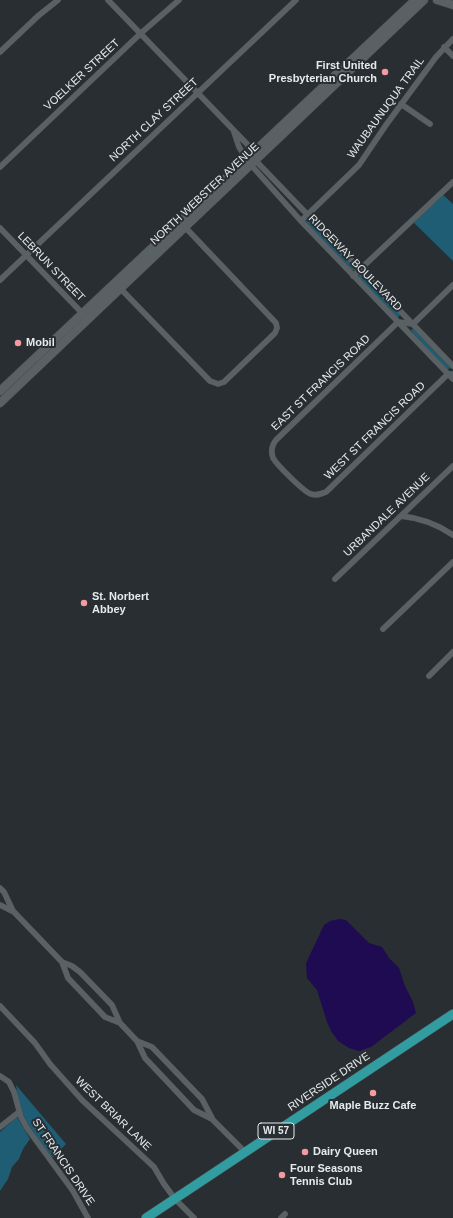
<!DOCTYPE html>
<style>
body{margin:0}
canvas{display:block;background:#282e31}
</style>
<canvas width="453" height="1218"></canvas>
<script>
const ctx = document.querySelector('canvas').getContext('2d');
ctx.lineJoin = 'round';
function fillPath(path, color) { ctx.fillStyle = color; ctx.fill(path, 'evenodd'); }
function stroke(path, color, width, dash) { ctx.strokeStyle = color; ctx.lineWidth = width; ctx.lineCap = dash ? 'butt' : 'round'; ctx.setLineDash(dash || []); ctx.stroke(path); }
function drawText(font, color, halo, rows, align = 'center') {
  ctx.font = font + ' Helvetica,sans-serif'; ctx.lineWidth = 4; ctx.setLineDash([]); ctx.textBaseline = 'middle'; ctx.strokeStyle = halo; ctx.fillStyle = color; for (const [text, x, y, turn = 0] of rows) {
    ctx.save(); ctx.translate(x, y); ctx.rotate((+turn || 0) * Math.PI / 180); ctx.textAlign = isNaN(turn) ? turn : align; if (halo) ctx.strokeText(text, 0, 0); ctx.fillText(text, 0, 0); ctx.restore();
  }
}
const green = new Path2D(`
 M441 193 453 204V261L411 220Z
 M307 220H309L355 268V270H352L306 222Z
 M359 274 362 275 400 314 399 317H397L358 277Z
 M412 329H414L450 367 449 369H446L412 332 411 331Z
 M16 1085 66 1144 53 1158C33 1134 19 1117 16 1085Z
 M17 1117 30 1139 23 1149 19 1159 12 1167 8 1179 0 1191V1132Z`);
const water = new Path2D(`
 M339 919 346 920 369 943 382 947 389 958 399 968 405 986 413 1002 416 1013 371 1047 359 1051 349 1048 338 1041 331 1031 327 1022 317 990 307 978 306 964 307 961 324 925 330 921Z`);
const minor = new Path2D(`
 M108 0 247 144 256 161 453 366
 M444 47 453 56
 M0 52 38 16 58 0
 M401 104 430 124
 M234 132 239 147 251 165 301 221 453 379
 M0 167 140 34 179 0
 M301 221 359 165 386 125 436 57 453 39
 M0 228 84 315
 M353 276 453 182
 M0 280 296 0
 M453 285 413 324 398 322 276 440C272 445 271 452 273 458 277 465 304 492 311 494 316 496 321 494 326 492L448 374H453
 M119 287 210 381 218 384 224 382 275 333 277 328 276 323 184 226
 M401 516C421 518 437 524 453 535
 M335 579 453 466
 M383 629 453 562
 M429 676 453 652
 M0 888 4 892 13 911
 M0 905 14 912 62 962 68 978 105 1017 120 1023 137 1041 145 1058 194 1110 212 1119 245 1152
 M62 962 72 966 80 972 112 1005 120 1023
 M0 1006 35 1043 50 1064 82 1100 154 1167 164 1184 175 1199 194 1218
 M137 1041 152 1047 202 1099 212 1118
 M0 1076 9 1082 14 1092 21 1117 27 1128 73 1191 88 1218
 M0 1127 19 1112
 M281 1218 285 1214`);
const secondary = new Path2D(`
 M437 0 453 5
 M0 391 415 0
 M0 403 424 0`);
const primary = new Path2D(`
 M146 1218 453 1014`);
const markers = [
 [385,72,4,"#f49aa2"],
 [18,343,4,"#f49aa2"],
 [84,603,4,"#f49aa2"],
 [373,1093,4,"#f49aa2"],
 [305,1152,4,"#f49aa2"],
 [282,1175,4,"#f49aa2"]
];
const shields = [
 [276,1131,36]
];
const shieldNames = [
 ["WI 57",276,1131]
];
const poiNames = [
 ["First United",377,66,"right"],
 ["Presbyterian Church",377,79,"right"],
 ["Mobil",26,343],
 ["St. Norbert",92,597],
 ["Abbey",92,610],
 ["Maple Buzz Cafe",373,1106,"center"],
 ["Dairy Queen",313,1152],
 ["Four Seasons",290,1169],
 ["Tennis Club",290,1182]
];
const streetNames = [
 ["VOELKER STREET",82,75,-43],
 ["WAUBAUNUQUA TRAIL",386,108,-54],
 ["NORTH CLAY STREET",154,120,-43],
 ["NORTH WEBSTER AVENUE",205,194,-43],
 ["RIDGEWAY BOULEVARD",355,263,46],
 ["LEBRUN STREET",51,267,46],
 ["EAST ST FRANCIS ROAD",321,383,-44],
 ["WEST ST FRANCIS ROAD",375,431,-44],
 ["URBANDALE AVENUE",387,515,-44],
 ["RIVERSIDE DRIVE",329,1082,-34],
 ["WEST BRIAR LANE",113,1114,44],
 ["ST FRANCIS DRIVE",63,1162,56]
];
fillPath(green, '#1e5d74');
fillPath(water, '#1e0b51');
stroke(minor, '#44494c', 6);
stroke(secondary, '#44494c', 9);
stroke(primary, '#44494c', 10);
stroke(minor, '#5a6164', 5.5);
stroke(secondary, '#5a6164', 8);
stroke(primary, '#319da0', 9);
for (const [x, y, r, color] of markers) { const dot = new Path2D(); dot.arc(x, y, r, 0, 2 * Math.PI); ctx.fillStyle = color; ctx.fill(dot); stroke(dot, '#282e31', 1.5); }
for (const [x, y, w] of shields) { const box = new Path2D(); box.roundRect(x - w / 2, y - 8, w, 16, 3); ctx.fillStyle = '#282e31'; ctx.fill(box); stroke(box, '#e6eaec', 1); }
drawText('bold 10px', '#e6eaec', null, shieldNames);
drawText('bold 11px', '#e6eaec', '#282e31', poiNames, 'left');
drawText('11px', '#e6eaec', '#282e31', streetNames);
</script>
